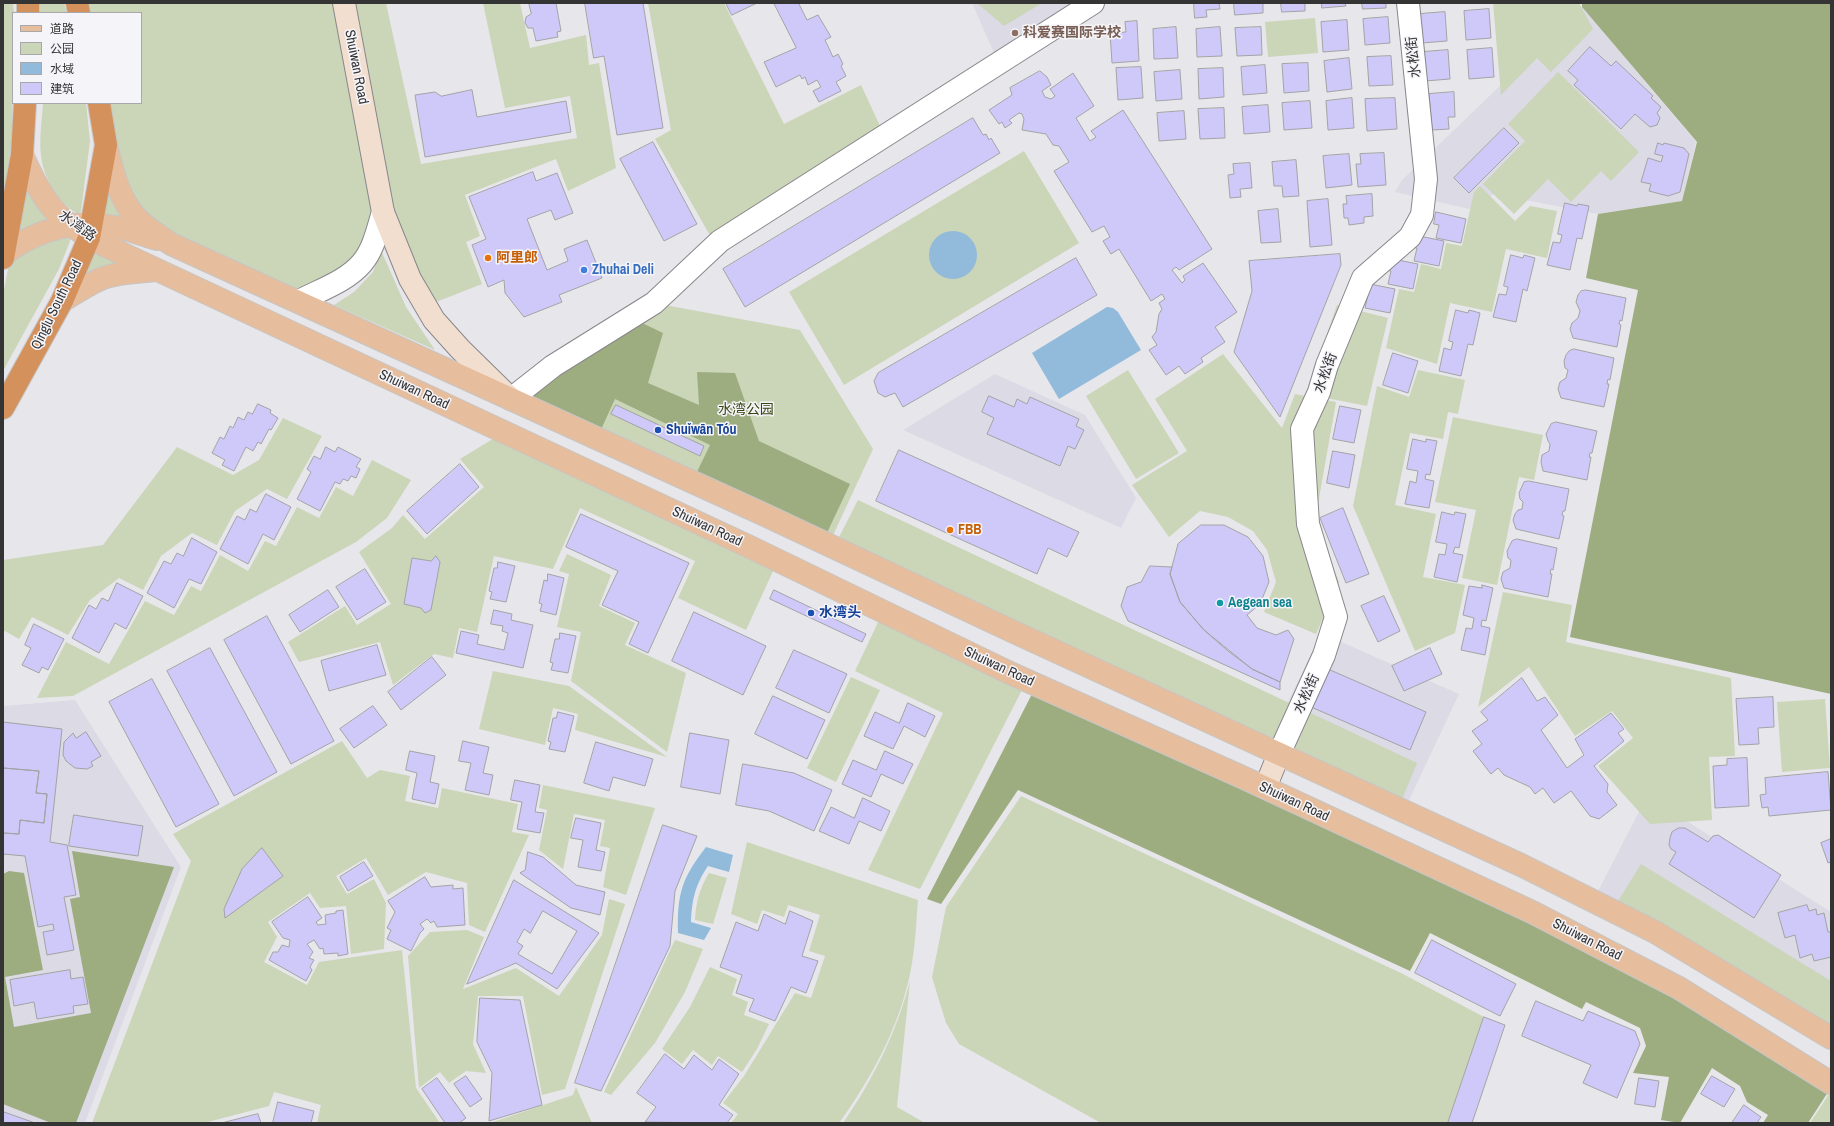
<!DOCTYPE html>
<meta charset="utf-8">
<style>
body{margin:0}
#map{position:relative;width:1834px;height:1126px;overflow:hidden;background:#e7e7eb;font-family:"Archivo Narrow","Noto Sans SC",sans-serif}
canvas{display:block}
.frame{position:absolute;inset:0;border:4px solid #343435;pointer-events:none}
.legend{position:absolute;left:12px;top:12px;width:130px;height:92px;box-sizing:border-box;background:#f5f4f8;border:1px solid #a8a7aa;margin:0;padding:5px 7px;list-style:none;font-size:12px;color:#343435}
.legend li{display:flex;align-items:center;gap:8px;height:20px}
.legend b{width:20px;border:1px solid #a8a7aa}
</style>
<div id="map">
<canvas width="1834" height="1126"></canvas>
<div class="frame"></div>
<ul class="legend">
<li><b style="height:5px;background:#e6bd9d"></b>道路</li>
<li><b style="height:11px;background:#cbd5b8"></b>公园</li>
<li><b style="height:11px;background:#91badb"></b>水域</li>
<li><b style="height:11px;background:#cec9f8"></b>建筑</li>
</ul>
</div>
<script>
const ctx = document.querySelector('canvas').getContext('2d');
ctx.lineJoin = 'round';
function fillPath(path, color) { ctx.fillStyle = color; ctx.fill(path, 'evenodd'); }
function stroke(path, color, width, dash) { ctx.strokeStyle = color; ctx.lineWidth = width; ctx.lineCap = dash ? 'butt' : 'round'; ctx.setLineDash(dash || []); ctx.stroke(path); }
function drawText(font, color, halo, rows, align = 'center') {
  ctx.font = font + ' "Archivo Narrow","Noto Sans SC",sans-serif'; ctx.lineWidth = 3; ctx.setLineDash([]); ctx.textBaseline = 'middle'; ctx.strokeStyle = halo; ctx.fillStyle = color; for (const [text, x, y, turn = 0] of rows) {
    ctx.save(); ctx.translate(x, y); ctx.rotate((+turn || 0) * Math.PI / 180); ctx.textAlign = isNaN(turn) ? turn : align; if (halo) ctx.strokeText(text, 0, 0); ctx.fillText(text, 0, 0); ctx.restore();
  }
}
const built = new Path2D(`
 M972 3H1092L998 62Z
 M1582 7 1696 142 1682 201 1598 214 1494 194 1469 209 1395 192 1402 180Z
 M995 374 1085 415 1136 498 1121 528 903 430Z
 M1321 633 1459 694 1404 811 1266 748Z
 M75 700 181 867 85 1123H3V706Z
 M1647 796 1831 912V1038L1593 901Z`);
const green = new Path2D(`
 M3 3H13L14 13 12 139 3 203Z
 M34 3H64L67 13H34Z
 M78 3H344L383 212 374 242 299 300 137 214 99 103H141V13H80Z
 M348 3H386L421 164 577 138 570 96 505 108 483 3H520L530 48 586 35 589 65 599 63 616 168 568 191 556 159 465 195 480 236 466 242 482 284 431 304 387 210Z
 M648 3H724L784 124 861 85 881 128 712 239 655 139 671 130Z
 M977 3H1042L1004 26Z
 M1493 3H1579L1593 29 1551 72 1537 58 1501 95Z
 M1315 18 1318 53 1268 57 1265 22Z
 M1558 72 1639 152 1611 181 1601 171 1571 202 1548 179 1514 214 1483 184 1525 141 1508 124Z
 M43 103H86L90 141 81 211 78 214C59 204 43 177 41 156 39 138 42 120 43 103Z
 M1024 151 1079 243 844 385 789 292Z
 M106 166 138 228 97 220Z
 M1480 186 1515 221 1530 206 1557 211 1547 258 1506 249 1492 312 1450 303 1437 364 1386 348 1399 289 1414 292 1421 264 1441 269 1446 243 1462 246 1474 192Z
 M28 192 34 194 72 236 59 269 3 371V295L22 197Z
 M90 246 121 262 99 267 81 276Z
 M381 250 406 307 435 350 334 305 354 292 373 272Z
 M654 303 800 330 873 449 829 544 512 399Z
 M1337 305 1388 318 1367 406 1306 394Z
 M1223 354 1282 428 1295 394 1336 402 1315 521 1339 582 1316 634 1264 612 1276 582 1267 550 1253 531 1228 517 1200 511 1169 537 1132 485 1187 451 1155 399Z
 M1128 370 1179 453 1136 479 1086 396Z
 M1418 370 1465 380 1458 414 1448 412 1443 439 1410 433 1395 505 1436 514 1423 577 1465 585 1455 633 1415 651 1353 506 1377 386 1409 397Z
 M1453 417 1543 435 1534 480 1519 477 1497 585 1462 578 1476 510 1435 502Z
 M283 418 322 436 287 499 267 489 235 511 217 545 192 533 161 556 143 590 119 578 90 600 68 635 32 617 19 639 3 630V560L103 545 177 447 233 475 259 460Z
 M496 437 775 567 746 630 678 598 695 561 580 508 553 569 494 556 477 632 459 628 453 658 434 654 393 685 380 642 299 662 288 642 345 606 357 625 391 604 359 552 392 528 403 515 425 539 484 487 460 459Z
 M372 460 411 480 387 518 356 542 73 696 37 698 66 642 109 664 145 601 174 615 191 586 201 591 220 555 248 571 265 541 276 546 297 507 319 518 336 487 353 496Z
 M858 500 1417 763 1400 804 837 541Z
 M567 554 611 575 599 606 635 623 625 645 686 673 667 752 571 681 581 632 557 627 569 574 559 571Z
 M1503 592 1572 605 1566 642 1731 678 1735 756 1709 757 1712 820 1650 824 1598 766 1633 738 1612 711 1575 736 1529 667 1478 707Z
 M880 618 1023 688 920 889 868 870 943 713 855 671Z
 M493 671 569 686 667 757 575 730 578 714 553 708 545 745 479 729Z
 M851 677 880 690 836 782 807 768Z
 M1825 699 1830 768 1782 772 1777 702Z
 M342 741 367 778 380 770 410 776 405 801 438 808 442 788 518 804 512 832 529 835 485 932 469 925 467 883 426 872 388 895 366 858 336 876 347 894 374 879 386 903 384 949 351 954 346 906 320 908 310 893 268 922 277 937 264 962 307 985 319 962 402 950 416 1088 440 1123H317L321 1105 274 1092 269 1106 204 1123H92L191 861 173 834Z
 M543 785 655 808 626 895 603 887 610 848 600 846 605 820 574 814 563 869 539 850 547 810 539 808Z
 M1021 796 1401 973 1484 1017 1448 1123H1101L959 1044 946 1023 932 977 946 907Z
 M747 842 918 900C916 925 915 950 910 974 899 1027 871 1079 839 1123H731L738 1114 723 1103 744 1076 795 993 811 998 825 956 809 951 820 915 788 905 784 917 762 910 757 924 731 914Z
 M1641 864 1831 981V1035L1615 906Z
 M709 873 727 878 713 924 695 920C696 901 700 888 709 873Z
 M609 899 625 904 565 1089 542 1095 523 996H478L473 1044 486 1073 466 1071 449 1083 440 1072 419 1088 408 956 430 932 467 930 484 937 463 989 516 968 559 996 602 935Z
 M675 940 703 949 685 992 655 1043 611 1095 604 1092Z
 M710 967 737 979 732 995 748 1002 744 1015 769 1024 757 1049 742 1072 718 1056 712 1065 693 1050 682 1064 662 1049 690 1007Z
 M910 981 897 1107 925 1123H843C873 1080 897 1031 910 981Z
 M576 1087 592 1123H490L573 1095Z
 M1831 1091V1123H1810Z`);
const forest = new Path2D(`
 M1582 3H1831V694L1570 637 1638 290 1586 278 1598 214 1682 201 1697 142 1582 7Z
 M640 322 663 333 648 383 699 405 697 372 735 373 759 441 850 484 825 537 695 476 710 445 615 399 599 434 519 398Z
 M1033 692 1527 916 1677 994 1830 1089 1808 1123H1763L1768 1115 1747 1102 1740 1086 1712 1068 1680 1123 1661 1120 1669 1077 1633 1073 1646 1046 1640 1028 1586 1002 1582 1009 1430 933 1410 971 1018 790 941 904 927 899Z
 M72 851 174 867 76 1123H51L3 1104V874L9 871 24 873 43 970 5 977 14 1027 91 1013 70 899 80 897Z`);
const water = new Path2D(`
 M929 255a24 24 0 1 1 48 0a24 24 0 1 1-48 0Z
 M1107 307 1113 308 1118 312 1141 350 1059 399 1032 353Z
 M706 847 733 855 729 872 708 866C695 885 692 900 691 922L711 928 704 940 678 933C677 893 682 878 706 847Z`);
const building = new Path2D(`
 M529 3H556L561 31 557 32 558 37 536 41 533 28H528L525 23 526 17 531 14Z
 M585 3H643L663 128 617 135 604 56 594 58Z
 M726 3H757L732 15Z
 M774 3H800L799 4 807 20 818 15 831 37 825 40 833 57 838 54 843 64 841 66 846 76 836 82 841 91 819 102 813 91 821 87 817 80 808 85 805 77 802 79 800 75 776 87 764 62 796 48Z
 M1194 3H1219L1220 9 1206 10 1207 17 1195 18Z
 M1234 3H1263V13L1235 15Z
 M1281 3H1305V11L1282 12Z
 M1322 3H1345L1346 6 1322 8Z
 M1362 3H1386V8L1363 9Z
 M1489 9 1491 38 1466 40 1464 11Z
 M1445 12 1447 41 1422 43 1420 14Z
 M1388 17 1390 43 1365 45 1363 19Z
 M1347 20 1349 50 1323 52 1321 22Z
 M1137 21 1139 61 1112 63 1110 33 1126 32 1125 22Z
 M1176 27 1178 58 1154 59 1153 29Z
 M1220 27 1222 56 1197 57 1196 29Z
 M1261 27 1262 55 1237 56 1235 28Z
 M1590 47 1611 66 1616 61 1653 96 1651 98 1661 107 1657 113 1660 118 1657 125 1650 127 1635 114 1621 129 1574 85 1578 80 1568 71Z
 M1492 48 1494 77 1469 79 1467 50Z
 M1448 50 1450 79 1425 81 1423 52Z
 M1391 56 1393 85 1369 86 1367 57Z
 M1349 58 1352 89 1327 92 1324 61Z
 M1308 63 1309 91 1284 93 1282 64Z
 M1265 65 1267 93 1243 95 1241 67Z
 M1141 67 1143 98 1118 100 1116 68Z
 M1223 68 1224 97 1199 99 1198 69Z
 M1180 70 1182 99 1156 101 1154 72Z
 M1040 71 1047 77 1051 85 1042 91 1045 97 1051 99 1055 96 1050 89 1073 73 1094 106 1076 118 1090 141 1096 137 1091 131 1123 110 1212 249 1179 270 1176 267 1172 270 1182 283 1185 280 1183 276 1203 263 1237 312 1215 327 1225 342 1201 358 1203 362 1185 374 1179 366 1166 375 1149 350 1157 345 1152 337 1156 332 1159 314 1162 309 1159 303 1165 299 1162 294 1151 301 1119 249 1111 254 1103 241 1110 237 1104 226 1092 232 1054 171 1069 162 1059 146 1053 145 1046 134 1022 130 1024 119 1022 114 1019 113 1009 120 1012 123 1005 128 1002 122 999 124 989 110 1012 95 1010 88Z
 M472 90 477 117 566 101 571 132 425 157 415 95 435 92 441 96Z
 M1454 92 1455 117H1448L1449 129 1432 130 1429 94Z
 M1352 98 1354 128 1328 130 1326 101Z
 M1395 98 1397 129 1367 131 1365 99Z
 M1310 101 1312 128 1284 130 1282 103Z
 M1268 105 1270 132 1244 134 1242 107Z
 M1224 108 1225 138 1200 139 1198 109Z
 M1184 111 1186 139 1159 141 1157 113Z
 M973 118 983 135 986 134 989 140 991 138 1000 153 745 307 723 269Z
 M1504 128 1519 143 1469 193 1454 178Z
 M653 142 697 224 664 241 620 159Z
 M1658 143 1663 145 1664 143 1684 148 1689 154 1680 192 1668 196 1649 191 1651 184 1641 182 1648 158 1661 162 1663 156 1655 154Z
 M1384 153 1386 185 1358 187 1356 164H1361L1360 154Z
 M1349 154 1352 185 1326 188 1323 156Z
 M1296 160 1299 196 1283 197 1282 186H1274L1272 162Z
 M1250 163 1252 188 1240 189 1241 197 1230 198 1228 175 1234 174 1233 164Z
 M533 172 536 181 557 173 573 213 555 220 551 210 527 219 547 270 568 261 564 249 587 240 602 278 559 295 562 302 524 317 505 293 504 280 488 287 472 245 486 239 469 197Z
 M1372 194 1373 216 1364 217V223L1349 225 1348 218H1344L1343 204H1347L1346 196Z
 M1328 199 1332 245 1310 247 1307 201Z
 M1565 203 1577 206 1578 204 1589 206 1582 239 1577 238 1570 270 1547 265 1553 242 1560 243 1562 235 1558 234Z
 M1278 209 1281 242 1261 243 1258 211Z
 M1436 212 1466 219 1461 243 1436 238 1439 225 1434 224Z
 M1414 235 1444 241 1439 266 1414 261 1417 248 1412 247Z
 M1340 254 1341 265 1280 417 1234 352 1252 291 1249 261Z
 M1511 255 1523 258 1524 255 1535 258 1527 291 1523 289 1516 322 1493 317 1499 294 1506 295 1508 287 1504 286Z
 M1076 258 1097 295 903 407 895 393 885 397 878 393 874 381 878 373Z
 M1388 258 1418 264 1413 289 1388 284 1391 271 1386 270Z
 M1365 283 1395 289 1390 313 1365 308 1368 295Z
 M1586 290 1626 298 1622 321 1620 320 1619 324 1621 325 1617 347 1573 338 1570 329 1572 323 1578 318 1580 311 1576 302 1578 295 1581 291Z
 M1456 310 1468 313 1469 310 1480 313 1473 345 1468 344 1461 376 1439 371 1444 348 1451 350 1453 342 1449 341Z
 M1574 349 1614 358 1610 380 1608 379 1607 384H1609L1604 407 1561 398 1558 389 1560 382 1566 378 1568 370 1565 368 1564 361 1566 355 1569 351Z
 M1393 353 1418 361 1408 393 1383 385Z
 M989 396 1014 407 1017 399 1027 404 1030 397 1079 419 1076 426 1084 430 1075 449 1068 446 1060 466 987 434 994 418 982 412Z
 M258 404 271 410 270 413 278 418 271 430 269 429 261 444 258 442 253 451 246 447 234 471 222 465 225 460 212 453 220 437 224 439 230 426 233 428 238 417 244 420 248 412 252 414Z
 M616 405 704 446 700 456 611 414Z
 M1340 406 1361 410 1354 443 1333 439Z
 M1556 422 1597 431 1592 453H1590L1589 457H1591L1587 480 1543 471 1541 462 1542 455 1549 451 1550 444 1548 441 1546 434 1551 424Z
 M1413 439 1426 442V439L1437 441 1430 475 1426 474 1425 479 1434 481 1429 508 1405 504 1410 481 1416 483 1418 471 1407 469Z
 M326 447 335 452 338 447 361 459 356 467 360 469 356 478 351 476 348 481 343 479 340 484 335 482 320 511 297 499 311 472 307 469 314 456 320 459Z
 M899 450 1079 532 1067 557 1048 548 1037 574 876 501Z
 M1333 451 1355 455 1349 488 1327 483Z
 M460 464 479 487 427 534 407 511Z
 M1529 481 1569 489 1565 511H1563L1562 515 1564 516 1559 539 1516 529 1513 520 1515 514 1518 510 1522 509 1523 502 1520 499 1519 493 1524 482Z
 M266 494 291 507 274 540 263 534 248 564 220 549 237 516 245 520 250 509 256 512Z
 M1343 508 1369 574 1346 583 1320 518Z
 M1442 512 1454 515 1455 512 1466 514 1459 548 1455 547 1453 553 1463 555 1457 582 1434 577 1439 554 1445 555 1447 544 1436 542Z
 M581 514 689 563 648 653 629 644 639 622 602 605 618 571 566 547Z
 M1201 525H1224L1248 537 1263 556 1269 582 1260 604 1247 615 1257 628 1276 635 1288 630 1294 639 1280 682 1252 669 1228 651 1204 630 1180 602 1170 574 1178 544Z
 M192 538 217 552 201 584 189 579 174 608 147 593 164 561 171 564 177 553 183 556Z
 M1517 539 1557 548 1553 570 1551 569 1550 574H1552L1548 597 1504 588 1501 579 1503 572 1510 568 1511 560 1508 558 1507 551 1512 541Z
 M436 556 440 562 431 610 425 613 421 608 404 604 412 558 431 561Z
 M498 562 515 566 506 602 490 599 492 592 489 591 494 568H497Z
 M1150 566 1172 567 1170 574 1180 602 1204 630 1252 669 1280 682V690L1128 621 1121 606 1127 587 1141 582Z
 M365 569 386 602 357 620 336 587Z
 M548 574 564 578 556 615 540 611 542 604 539 603 544 580 547 581Z
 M117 583 143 596 126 629 115 623 99 653 72 638 89 605 96 609 102 598 108 601Z
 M1482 585 1493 588 1486 621 1482 620 1481 626 1490 628 1485 655 1461 650 1466 628 1472 629 1474 618 1463 615 1469 586 1482 588Z
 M328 590 339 607 300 632 289 615Z
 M774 590 866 634 862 642 770 599Z
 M1384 596 1400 631 1378 642 1361 606Z
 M494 610 512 614 511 620 533 625 523 668 456 653 461 631 479 635 477 644 504 650 508 633 502 631 503 626 491 624Z
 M694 612 766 646 743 695 672 661Z
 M267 616 334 741 291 764 224 640Z
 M34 624 64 639 48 670 42 667 39 673 22 665 31 648 25 645Z
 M560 633 576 636 568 673 551 670 553 663 550 662 555 639H559Z
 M377 645 386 675 329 691 321 661Z
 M210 648 277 772 234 796 167 671Z
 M1430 648 1442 674 1404 691 1392 666Z
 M794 650 847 674 829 713 776 688Z
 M432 657 446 675 401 710 388 692Z
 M1328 669 1426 712 1410 750 1311 707Z
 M1522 678 1537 701 1545 697 1558 715 1541 730 1567 768 1584 755 1575 739 1611 713 1624 729 1618 733 1624 741 1594 766 1608 784 1607 792 1617 805 1599 819 1590 816 1571 791 1554 803 1543 788 1535 794 1530 787 1504 775 1498 768 1491 774 1473 751 1482 744 1472 731 1488 720 1481 712Z
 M152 679 219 804 176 827 109 702Z
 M773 696 825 720 807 759 755 734Z
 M1773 697 1774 727 1758 728 1759 744 1739 745 1736 699Z
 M908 703 935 716 925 737 904 726 893 749 864 736 875 712 899 723Z
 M373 706 387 725 354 748 340 729Z
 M558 712 574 716 565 752 549 749 551 742 548 741 553 718H556Z
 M3 722 62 729 50 842 67 845 76 895 64 897 74 950 47 955 43 932 54 930 53 924 38 927 25 856 3 854V833L19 834 20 820 44 823 47 794 36 793 39 771 3 768Z
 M86 732 101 756 91 762 93 766 87 769 75 768 66 761 63 755 64 742 73 733 76 738Z
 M690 733 729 740 720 794 681 787Z
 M463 741 489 747 483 773 493 775 489 795 465 790 471 763 459 761Z
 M596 742 653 759 645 786 613 777 609 791 584 783Z
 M410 751 435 756 430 782 439 784 435 804 412 799 417 773 406 770Z
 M885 751 913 764 903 784 881 774 871 797 842 784 853 760 876 770Z
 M1747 758 1749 806 1715 808 1713 766 1727 765V759Z
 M743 764 794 773 832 790 814 831 769 811 736 805Z
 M3 768 39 771 36 793 47 794 44 823 20 820 19 834 3 833Z
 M1828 772 1831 810 1769 816 1768 807 1762 808 1760 795 1766 794 1765 778Z
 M515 780 540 785 535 812 544 813 540 833 517 829 522 802 511 800Z
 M863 798 890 811 881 831 859 821 849 844 819 831 831 807 854 818Z
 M74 815 143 826 138 856 69 846Z
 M576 818 601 823 596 850 605 852 601 871 578 867 583 840 571 838Z
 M663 825 697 836 675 891 670 946 601 1091 575 1083Z
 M1679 828H1685L1708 842 1713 836 1718 835 1781 875 1754 918 1669 864 1676 852 1671 849 1669 845 1670 838 1672 832Z
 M1831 839V862L1828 863 1821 843Z
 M262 848 283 876 225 918 224 909 242 869Z
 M528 852 543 857 576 885 605 892 600 915 571 908 520 873 525 870Z
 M364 862 373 876 348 891 340 877Z
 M425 877 431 887 453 885V889L463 888 465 925 437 927 434 921 431 923 427 919 420 924 424 929 420 933 411 951 387 939 391 930 387 928 395 912 388 901Z
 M514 880 599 933 557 989 516 963 467 984Z
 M308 897 322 918 316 922 318 925 326 924 325 915 336 913V911L343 910 348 954 338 956V953L324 954 323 948 320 949 314 940 307 944 313 952 309 958 314 960 310 967 312 970 306 981 269 960 273 952H278L282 945 289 947 290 940 283 938 272 922Z
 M1807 905 1809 911 1816 909 1817 915 1824 913 1828 932H1831V957L1814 961 1812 954 1800 958 1795 935 1785 938 1778 913Z
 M543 911 577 931 552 974 518 954 523 946 517 942 524 929 530 933Z
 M790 911 813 921 802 956 818 961 806 993 791 987 775 1021 749 1011 754 999 736 993 742 975 720 967 736 922 758 931 764 914 785 924Z
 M1432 940 1516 984 1500 1016 1415 973Z
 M70 970 71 979 83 977 88 1004 73 1006 74 1013 37 1019 34 1002 14 1006 10 980Z
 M480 998 520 1000 542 1105 489 1121 492 1073 477 1042Z
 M1536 1001 1583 1021 1588 1011 1635 1031 1640 1044 1617 1098 1583 1083 1591 1065 1522 1036Z
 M1484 1017 1505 1025 1472 1123H1448Z
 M665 1054 684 1069 694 1055 712 1070 719 1059 739 1074 719 1105 733 1115 727 1123 645 1122 656 1107 637 1093Z
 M466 1076 482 1099 470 1107 454 1084Z
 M1712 1076 1735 1089 1724 1107 1701 1094Z
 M437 1078 466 1118 459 1123H445L422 1089Z
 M1639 1078 1659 1081 1655 1107 1635 1104Z
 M278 1102 314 1111 311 1123H273Z
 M1744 1105 1761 1117 1757 1123H1732Z
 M4 1112 35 1123H3Z
 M258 1114 261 1123H222Z`);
const street = new Path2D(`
 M299 301C320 290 347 281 362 263 374 249 378 228 383 212
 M511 399 553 366 654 303 720 241 1093 3
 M1279 754 1324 655 1336 617 1308 524 1302 429 1319 392 1327 365 1363 278 1410 237 1422 215 1426 179 1408 3`);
const secondary = new Path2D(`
 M344 3 383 212 410 279 434 320 460 349 510 398
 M1265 788 1279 754`);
const primary = new Path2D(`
 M106 145C112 169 118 196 134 215 144 227 158 235 171 244L765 515 1016 633 1521 865 1655 932 1831 1038
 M22 155C33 178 44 203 64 220 72 226 81 232 89 238L750 547 1010 673 1242 777 1532 912 1679 988 1831 1083
 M4 254C37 230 75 219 115 227 129 229 143 235 157 239
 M62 301C75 293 89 284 103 278 120 272 139 272 156 270`);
const highway = new Path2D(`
 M77 3 79 13
 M28 13V3
 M3 258 22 155 25 103
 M3 408 62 301 89 238 106 145 99 103`);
const markers = [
 [1015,33,4,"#8d6e63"],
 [488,258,4,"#e8710a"],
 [584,270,4,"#3f7fe0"],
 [658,430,4,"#1a4fb4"],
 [950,530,4,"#e8710a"],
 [1220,603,4,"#0f9aa8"],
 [811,613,4,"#1a4fb4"]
];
const educationNames = [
 ["科爱赛国际学校",1023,33]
];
const streetNames = [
 ["水松街",1414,57,-96],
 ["Shuiwan Road",356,67,79],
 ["水湾路",77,226,36],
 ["Qinglu South Road",57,305,-64],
 ["水松街",1326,373,-70],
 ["Shuiwan Road",414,390,25],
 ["Shuiwan Road",707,527,25],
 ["Shuiwan Road",999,667,25],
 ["水松街",1307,694,-65],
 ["Shuiwan Road",1294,802,25],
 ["Shuiwan Road",1587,940,27]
];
const foodNames = [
 ["阿里郎",496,258],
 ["FBB",958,530]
];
const shopNames = [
 ["Zhuhai Deli",592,270]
];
const parkNames = [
 ["水湾公园",746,410]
];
const transitNames = [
 ["Shuǐwān Tóu",666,430],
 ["水湾头",819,613]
];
const cultureNames = [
 ["Aegean sea",1228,603]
];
fillPath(built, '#dbdae5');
fillPath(green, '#cbd5b8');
fillPath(forest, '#9dad80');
fillPath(water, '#91badb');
fillPath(building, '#cec9f8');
stroke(building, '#a3a3a6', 1);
stroke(street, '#88878b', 24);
stroke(secondary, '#88878b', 24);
stroke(primary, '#c6c6c6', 24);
stroke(highway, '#c6c6c6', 24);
stroke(street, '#fff', 22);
stroke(secondary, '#f2dece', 22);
stroke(primary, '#e6bd9d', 22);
stroke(highway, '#d5915b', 22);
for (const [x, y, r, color] of markers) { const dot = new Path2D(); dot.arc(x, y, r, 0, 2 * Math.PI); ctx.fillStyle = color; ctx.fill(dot); stroke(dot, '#f5f4f8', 1.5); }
drawText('bold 14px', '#785e54', '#f5f4f8', educationNames, 'left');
drawText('14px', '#343435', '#f5f4f8', streetNames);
drawText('bold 14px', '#c56008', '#f5f4f8', foodNames, 'left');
drawText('bold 14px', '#366cbe', '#f5f4f8', shopNames, 'left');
drawText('14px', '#364410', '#f5f4f8', parkNames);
drawText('bold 14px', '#164399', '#f5f4f8', transitNames, 'left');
drawText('bold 14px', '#0d838f', '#f5f4f8', cultureNames, 'left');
</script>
